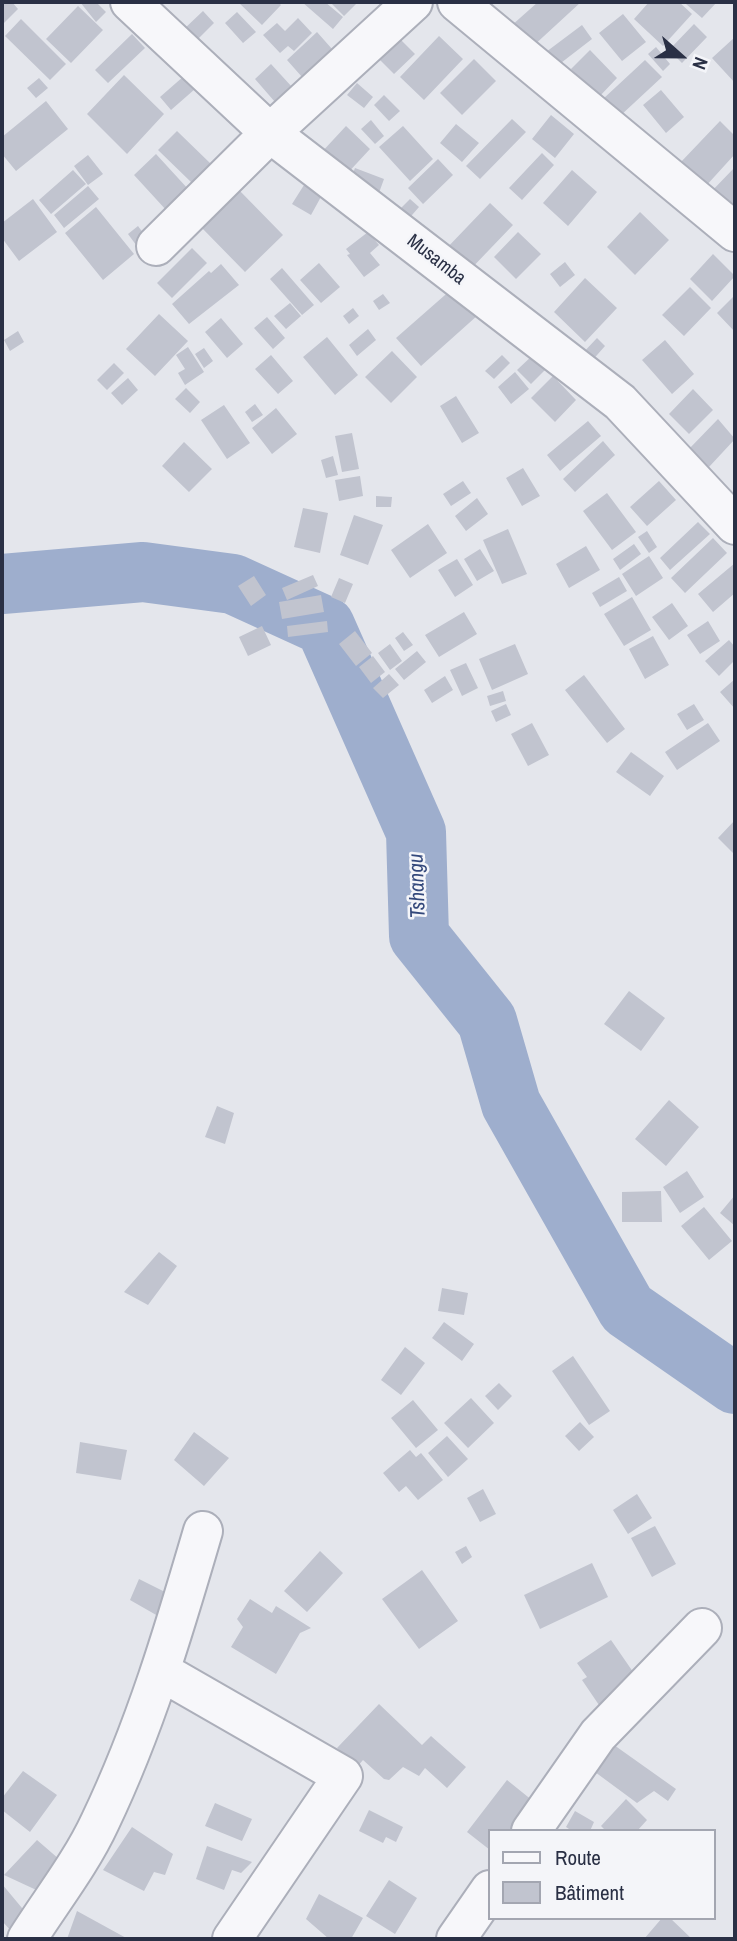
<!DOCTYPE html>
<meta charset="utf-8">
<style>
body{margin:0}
#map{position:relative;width:737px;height:1941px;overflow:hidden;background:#e4e6ec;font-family:"Archivo Narrow",sans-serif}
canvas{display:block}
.frame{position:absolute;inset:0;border:4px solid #2a3045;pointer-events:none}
.legend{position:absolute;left:488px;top:1829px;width:228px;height:91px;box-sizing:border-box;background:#f4f5f9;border:2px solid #a3a6b1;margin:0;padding:9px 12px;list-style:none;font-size:21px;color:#2a3045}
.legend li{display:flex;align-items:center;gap:14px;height:35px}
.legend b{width:35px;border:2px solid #a3a6b1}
.north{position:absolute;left:646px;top:21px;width:70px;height:70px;-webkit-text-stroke:5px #f4f5f9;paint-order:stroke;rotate:111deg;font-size:19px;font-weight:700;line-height:28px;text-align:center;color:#2a3045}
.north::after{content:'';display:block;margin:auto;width:24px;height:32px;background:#2a3045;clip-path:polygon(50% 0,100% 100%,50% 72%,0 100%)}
</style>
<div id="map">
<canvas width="737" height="1941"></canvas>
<div class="frame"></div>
<ul class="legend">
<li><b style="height:9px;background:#f7f7fa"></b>Route</li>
<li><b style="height:19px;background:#c1c4cf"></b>Bâtiment</li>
</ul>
<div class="north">N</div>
</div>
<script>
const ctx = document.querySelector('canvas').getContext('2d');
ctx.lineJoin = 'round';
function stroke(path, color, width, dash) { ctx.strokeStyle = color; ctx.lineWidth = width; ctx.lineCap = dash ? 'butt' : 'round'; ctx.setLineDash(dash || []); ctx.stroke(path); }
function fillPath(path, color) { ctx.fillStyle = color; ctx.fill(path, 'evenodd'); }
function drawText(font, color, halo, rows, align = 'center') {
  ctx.font = font + ' "Archivo Narrow",sans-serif'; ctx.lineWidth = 5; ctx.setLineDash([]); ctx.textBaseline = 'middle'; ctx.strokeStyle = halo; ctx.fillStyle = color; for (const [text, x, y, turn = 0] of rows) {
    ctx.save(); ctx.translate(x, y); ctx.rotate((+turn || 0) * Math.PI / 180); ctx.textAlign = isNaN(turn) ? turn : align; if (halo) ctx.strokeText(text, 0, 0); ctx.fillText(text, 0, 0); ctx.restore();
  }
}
const river = new Path2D(`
 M2 584 143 572 233 584 325 626 416 832 419 936 487 1021 511 1104 627 1309 735 1384`);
const building = new Path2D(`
 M2 2H12L18 9 2 25Z
 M80 2H96L106 12 96 22Z
 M238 2H278L281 5 262 25Z
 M302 2H325L343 17 333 29Z
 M330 2H358L344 16Z
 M538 2H581L531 48 511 26Z
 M649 2H679L692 14 663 46 634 19Z
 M688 2H717L702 18 686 4Z
 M78 6 103 30 71 63 46 39Z
 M203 11 214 23 195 42 183 30Z
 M237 12 256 32 243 43 225 23Z
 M623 14 646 42 622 61 599 33Z
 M298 18 312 33 294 51 288 46 280 53 263 35 277 23 285 31Z
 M21 19 66 64 50 80 5 36Z
 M694 24 707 37 682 63 669 50Z
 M582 25 592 39 557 66 546 52Z
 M317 32 332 49 302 77 287 60Z
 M132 34 145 48 108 83 95 70Z
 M395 34 415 54 394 74 375 55Z
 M439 36 463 59 424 100 400 77Z
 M735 37V83L712 58Z
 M656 47 670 64 663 71 648 54Z
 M590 50 617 78 599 97 571 69Z
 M474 59 496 81 462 115 440 93Z
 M645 60 662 77 620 116 603 99Z
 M271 64 292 87 275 102 255 79Z
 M124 75 164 114 127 154 87 114Z
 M184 76 195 89 171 110 160 97Z
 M39 78 48 88 36 98 27 88Z
 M357 83 373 97 364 108 347 95Z
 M661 90 684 117 666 133 643 105Z
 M384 95 400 111 389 121 374 105Z
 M46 101 68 129 16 171 2 154V137Z
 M551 115 574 134 555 158 532 139Z
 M512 119 526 132 480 179 466 166Z
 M371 120 384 136 375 144 361 129Z
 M720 121 735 136V154L705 187 680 163Z
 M456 124 479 143 462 162 440 143Z
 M346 126 370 149 344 177 320 154Z
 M403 126 433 159 410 181 379 147Z
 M177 131 211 164 192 183 158 150Z
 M542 153 554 165 522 200 509 188Z
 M156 154 189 190 167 211 134 175Z
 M88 155 103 174 88 185 74 166Z
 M438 159 453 175 423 204 408 188Z
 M735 167V219L709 194Z
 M355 168 384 179 376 201 347 189Z
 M73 170 86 184 51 214 39 200Z
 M572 170 597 192 568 226 543 203Z
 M304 185 322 195 311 215 292 204Z
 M88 186 99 199 64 228 54 215Z
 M239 190 283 235 245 272 201 227Z
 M33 199 57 232 19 261 2 238V223Z
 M410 199 419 207 406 222 396 213Z
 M490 203 513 225 466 274 444 251Z
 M96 207 134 254 103 280 65 233Z
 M640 212 669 240 635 275 607 247Z
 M138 226 149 241 139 249 128 234Z
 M368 232 379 245 370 253 380 265 364 277 347 255 350 254 346 249Z
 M518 232 541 254 516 279 494 257Z
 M192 248 207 263 172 298 157 283Z
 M713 254 735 276 712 301 690 279Z
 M565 262 575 275 560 287 550 274Z
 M319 263 340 287 321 303 300 280Z
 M221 264 239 285 189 324 172 304 209 271 211 273Z
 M282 268 314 305 302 315 270 279Z
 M585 278 617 308 585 342 554 312Z
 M690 287 711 308 684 336 662 315Z
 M453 288 478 315 421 366 396 338Z
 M383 294 390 303 379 310 373 301Z
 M735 295V332L717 313Z
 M290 303 301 316 286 329 274 316Z
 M353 308 359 316 349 324 343 316Z
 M159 314 188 341 155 376 126 349Z
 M267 317 285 338 273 349 254 328Z
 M221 318 243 344 227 358 205 332Z
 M368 329 376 340 357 356 349 345Z
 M18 331 24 342 10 351 4 340Z
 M327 337 358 375 335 395 303 357Z
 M597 338 605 346 590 363 581 355Z
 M665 340 694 374 672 394 642 360Z
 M188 347 204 372 185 385 178 373 185 369 176 355Z
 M204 348 213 361 204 368 195 354Z
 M392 351 417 377 391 403 365 377Z
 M534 354 547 368 531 384 517 370Z
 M271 355 293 381 278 394 255 369Z
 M502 355 510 363 494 379 485 371Z
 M114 363 124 373 107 390 97 380Z
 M515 372 529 389 511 404 498 387Z
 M553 376 576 400 555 422 531 398Z
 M128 378 138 390 122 405 111 393Z
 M186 388 200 402 190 413 175 399Z
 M693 389 713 410 689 434 669 414Z
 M456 396 479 433 462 443 440 406Z
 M255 404 263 415 252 422 245 412Z
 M224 405 250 443 227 459 201 420Z
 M276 408 297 434 272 454 252 428Z
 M718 419 735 439 709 467 689 449Z
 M588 421 601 436 560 471 547 455Z
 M352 433 359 469 342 472 335 436Z
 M603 441 615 455 575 492 563 479Z
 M184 442 212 469 189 492 162 466Z
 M333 456 338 475 326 478 321 460Z
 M523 468 540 496 522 506 506 478Z
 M360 476 363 496 339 501 335 480Z
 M463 481 471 493 451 506 443 494Z
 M659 481 676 500 647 526 630 507Z
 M607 493 636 532 612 550 583 511Z
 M376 496 392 497 391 507H376Z
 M477 498 488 514 466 531 455 516Z
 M303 508 328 513 320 553 294 547Z
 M354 515 383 525 368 565 340 555Z
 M698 522 710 534 670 570 660 558Z
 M428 524 447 553 410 578 391 550Z
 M508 529 527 574 502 584 483 540Z
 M647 531 657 547 649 553 638 537Z
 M713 538 727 553 685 593 671 578Z
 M634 544 641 554 620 570 613 559Z
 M586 546 600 570 569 588 556 564Z
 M480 549 494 571 477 581 464 559Z
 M649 556 663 578 636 596 622 574Z
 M457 559 473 585 455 597 438 570Z
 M735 563V593L713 612 698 594Z
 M313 575 318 586 287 600 282 588Z
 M254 576 266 595 251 606 238 586Z
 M619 577 627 591 600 607 592 593Z
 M339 578 353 584 345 603 331 597Z
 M321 595 324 612 282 619 279 602Z
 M632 597 651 630 624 646 604 614Z
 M672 603 688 626 669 640 652 617Z
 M464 612 477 634 439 657 425 635Z
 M327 621 328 632 288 637 287 626Z
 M708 621 720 641 700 654 687 635Z
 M262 626 271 645 248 656 239 637Z
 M355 631 372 653 356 666 339 644Z
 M403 632 413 645 404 651 395 638Z
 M653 636 669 665 645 679 629 649Z
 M729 640 735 647V660L719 676 705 661Z
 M390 644 402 661 390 670 378 653Z
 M515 644 528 674 492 690 479 659Z
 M417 651 426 662 404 680 395 669Z
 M373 656 385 672 371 683 359 667Z
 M466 663 478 688 462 696 450 670Z
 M389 674 399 685 383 698 373 688Z
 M584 675 625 729 607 743 565 690Z
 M445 676 453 690 432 703 424 690Z
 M735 679V709L720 692Z
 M503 691 506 701 490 706 487 696Z
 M506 704 511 715 496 722 491 711Z
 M694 704 704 720 687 730 677 714Z
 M532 723 549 755 528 766 511 734Z
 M708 723 720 741 677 770 665 752Z
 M631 752 664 776 650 796 616 772Z
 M735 820V855L718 838Z
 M629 991 665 1018 641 1051 604 1024Z
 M669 1100 699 1127 666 1166 635 1139Z
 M217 1106 234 1113 225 1144 205 1137Z
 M687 1171 704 1197 680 1213 663 1187Z
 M661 1191 662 1222H622V1192Z
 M735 1195V1226L720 1213Z
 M704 1207 732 1241 709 1260 681 1226Z
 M159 1252 177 1266 148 1305 124 1292Z
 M442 1288 468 1293 464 1315 438 1311Z
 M444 1322 474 1344 462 1361 432 1338Z
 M405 1347 425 1363 401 1395 381 1380Z
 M573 1356 610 1411 589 1425 552 1371Z
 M499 1383 512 1396 498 1410 485 1396Z
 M471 1398 494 1423 468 1448 444 1423Z
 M413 1400 438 1430 416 1448 391 1418Z
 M580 1422 594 1437 579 1451 565 1436Z
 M194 1432 229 1458 204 1486 174 1460Z
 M447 1436 468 1459 448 1477 428 1453Z
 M80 1442 127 1450 121 1480 76 1473Z
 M410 1450 416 1457 421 1453 443 1480 418 1500 406 1486 399 1492 383 1473Z
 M483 1489 496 1514 480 1522 467 1498Z
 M637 1494 652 1518 628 1534 613 1510Z
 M655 1526 676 1564 652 1577 631 1538Z
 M466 1546 472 1557 462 1564 455 1552Z
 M320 1551 343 1573 307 1612 284 1591Z
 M592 1563 608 1597 540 1629 524 1595Z
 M422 1570 458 1621 419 1649 382 1599Z
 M139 1579 173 1596 165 1620 130 1600Z
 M250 1599 272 1613 276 1606 311 1628 300 1633 276 1674 231 1647 243 1627 237 1619Z
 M611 1640 640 1682 601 1708 582 1680 587 1677 577 1663Z
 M379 1704 422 1745 431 1736 466 1767 447 1788 425 1768 419 1776 403 1767 389 1780 384 1779 363 1760 357 1767 337 1748Z
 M614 1745 676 1789 668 1801 654 1791 637 1803 595 1772Z
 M23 1771 57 1795 30 1832 2 1810V1798Z
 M507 1780 538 1805 519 1831H490V1850L467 1832Z
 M626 1799 647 1820 637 1831H606L601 1826Z
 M215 1803 252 1819 242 1841 205 1826Z
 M369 1810 403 1827 396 1842 386 1837 383 1843 359 1831Z
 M575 1811 594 1822 590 1831H572L566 1827Z
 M132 1827 173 1854 165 1875 154 1872 144 1891 103 1870Z
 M37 1840 67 1866 45 1894 4 1875Z
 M207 1846 252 1862 241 1873 232 1870 224 1890 196 1879Z
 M389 1880 417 1898 395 1934 366 1916Z
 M2 1884 27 1914 12 1932 2 1921Z
 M319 1894 363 1918 351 1939H329L306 1919Z
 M77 1911 128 1939H67Z
 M662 1918H670L692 1939H644Z`);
const minor = new Path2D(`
 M130 2 270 133 620 402 735 525
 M457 2 735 232
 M156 246 270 133 413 2
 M162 1672 343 1776 232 1939
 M531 1831 598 1735 702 1628
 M27 1939C51 1901 81 1863 100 1822 145 1728 174 1630 203 1531
 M456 1939 490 1890`);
const streetNames = [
 ["Musamba",436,260,38]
];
const waterNames = [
 ["Tshangu",418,886,-92]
];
stroke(river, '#9eaecd', 60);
fillPath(building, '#c1c4cf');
stroke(minor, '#acafba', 42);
stroke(minor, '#f7f7fa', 38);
drawText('19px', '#2a3045', '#f4f5f9', streetNames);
drawText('italic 21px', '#33487b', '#f4f5f9', waterNames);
</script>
